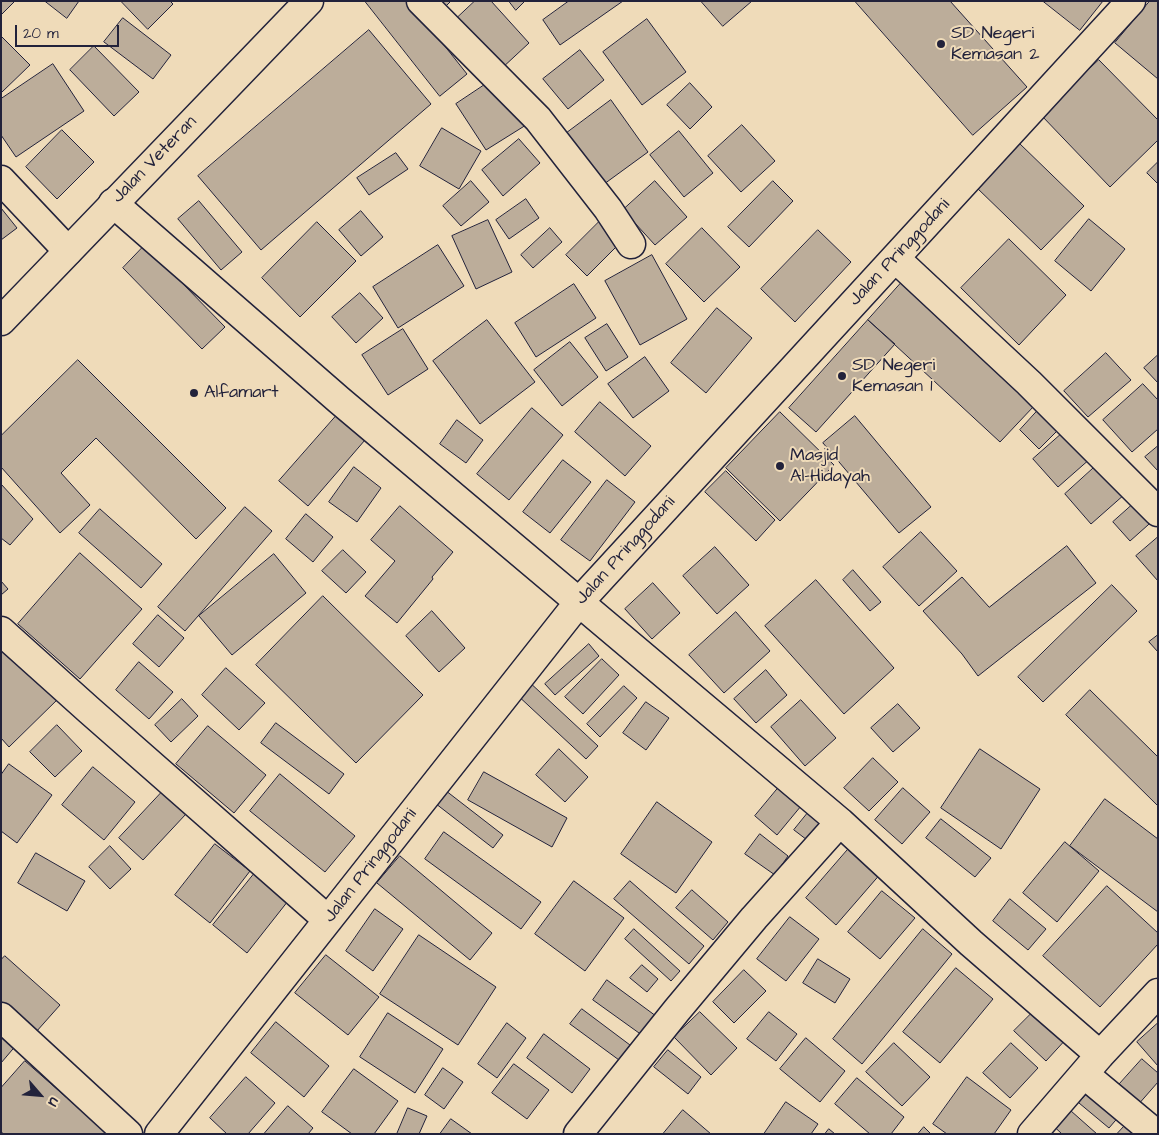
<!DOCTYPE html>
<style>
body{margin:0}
#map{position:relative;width:1159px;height:1135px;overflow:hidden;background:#efdbb9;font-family:"Architects Daughter",sans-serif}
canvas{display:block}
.frame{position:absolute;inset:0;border:2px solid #22223b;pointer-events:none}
.north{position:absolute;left:15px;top:1070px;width:50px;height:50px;-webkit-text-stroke:4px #efdbb9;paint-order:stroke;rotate:117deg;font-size:14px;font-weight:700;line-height:20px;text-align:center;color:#22223b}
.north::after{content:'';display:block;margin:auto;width:18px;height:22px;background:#22223b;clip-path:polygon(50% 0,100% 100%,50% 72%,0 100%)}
.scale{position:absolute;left:15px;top:25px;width:104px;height:22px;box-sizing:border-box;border:2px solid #22223b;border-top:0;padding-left:6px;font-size:15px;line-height:18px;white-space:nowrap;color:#22223b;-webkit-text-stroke:4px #efdbb9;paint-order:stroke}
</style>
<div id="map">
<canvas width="1159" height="1135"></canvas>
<div class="frame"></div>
<div class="north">U</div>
<div class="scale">20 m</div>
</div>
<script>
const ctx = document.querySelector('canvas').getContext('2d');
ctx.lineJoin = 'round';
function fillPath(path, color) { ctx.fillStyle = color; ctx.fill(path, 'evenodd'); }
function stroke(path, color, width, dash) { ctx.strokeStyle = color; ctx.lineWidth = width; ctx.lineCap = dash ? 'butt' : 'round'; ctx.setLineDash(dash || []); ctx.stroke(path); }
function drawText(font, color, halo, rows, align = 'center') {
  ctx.font = font + ' "Architects Daughter",sans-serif'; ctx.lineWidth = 4; ctx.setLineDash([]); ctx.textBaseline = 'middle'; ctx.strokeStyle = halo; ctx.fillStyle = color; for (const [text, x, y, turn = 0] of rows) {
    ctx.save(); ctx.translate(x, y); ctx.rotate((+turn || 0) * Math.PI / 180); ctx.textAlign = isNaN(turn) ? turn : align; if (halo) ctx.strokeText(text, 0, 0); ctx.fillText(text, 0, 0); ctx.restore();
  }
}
const building = new Path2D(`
 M1 1H15L1 15Z
 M45 1H79L67 18Z
 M121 1H170L173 4 148 29Z
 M365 1H409L467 74 440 96Z
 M440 1H451L445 7Z
 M475 1H491L529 43 501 69 456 19Z
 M509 1H525L516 10Z
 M569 1H623L560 45 543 20Z
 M701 1H752L723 26Z
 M855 1H950L1027 87 973 135Z
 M1043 1H1103L1080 30Z
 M1150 1H1158V79L1115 43Z
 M123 18 171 55 153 79 104 42Z
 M647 19 686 72 642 105 603 52Z
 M369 30 431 104 261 250 198 176Z
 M1 36 30 65 1 93Z
 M94 46 139 92 114 116 70 70Z
 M580 50 604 80 568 109 543 79Z
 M1099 60 1158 120V140L1110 187 1041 115Z
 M53 64 84 111 16 157 1 135V99Z
 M495 78 526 125 486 150 456 104Z
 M690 83 712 107 690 129 667 105Z
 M611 100 648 152 600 187 564 135Z
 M742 125 775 161 741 192 708 156Z
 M442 128 481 151 459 189 420 166Z
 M62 130 94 162 57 199 26 167Z
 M679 131 713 173 684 197 650 155Z
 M519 139 540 163 503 196 482 170Z
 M1018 142 1084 206 1041 250 975 186Z
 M396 153 408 169 369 195 357 178Z
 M1158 162V184L1147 173Z
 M471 181 489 202 461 226 443 206Z
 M655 181 687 217 655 245 623 210Z
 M773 181 793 201 749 247 728 227Z
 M526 199 539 218 509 239 496 220Z
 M199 201 242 252 221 270 178 219Z
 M1 208 17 228 1 240Z
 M361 211 383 237 361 256 339 230Z
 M1089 219 1125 249 1091 291 1055 261Z
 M488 220 512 272 476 289 452 236Z
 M317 222 356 261 300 317 262 278Z
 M599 222 620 243 587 276 566 255Z
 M550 228 562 242 533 268 521 255Z
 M702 228 740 267 704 302 666 264Z
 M818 230 851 262 795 322 761 289Z
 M1009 239 1066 295 1019 345 961 288Z
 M145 245 225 327 202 349 123 268Z
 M438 245 464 286 398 328 373 287Z
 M652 255 687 319 640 345 605 281Z
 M902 282 1034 406 1000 442 868 320Z
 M574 284 596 318 536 357 515 323Z
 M360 293 383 318 356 343 332 317Z
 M717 308 752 338 706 393 671 363Z
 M487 320 535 382 480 424 433 361Z
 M868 320 895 344 816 432 789 408Z
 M607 324 628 357 606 371 585 338Z
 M403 329 428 369 388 395 362 355Z
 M570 342 598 377 562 406 534 370Z
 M1106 353 1131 380 1088 417 1064 391Z
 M1158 355V383L1144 368Z
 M645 357 669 391 633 418 608 384Z
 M78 360 226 508 196 539 96 438 61 473 90 505 60 533 1 467V436Z
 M1143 384 1158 400V429L1132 452 1103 420Z
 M600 402 651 446 625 476 575 432Z
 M532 408 563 435 509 500 477 474Z
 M1040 408 1061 427 1039 449 1020 430Z
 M780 412 834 465 780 521 726 468Z
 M337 415 365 440 308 506 279 481Z
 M855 416 931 507 899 533 823 443Z
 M457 420 483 440 466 463 440 444Z
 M1066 430 1091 458 1058 487 1033 459Z
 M1158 446V471L1145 457Z
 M563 460 591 482 550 533 523 512Z
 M1098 464 1125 494 1091 524 1065 494Z
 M354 467 381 488 357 522 329 502Z
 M726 471 775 520 756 541 705 492Z
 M607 480 635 502 590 561 561 540Z
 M1 484 33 519 10 545 1 538Z
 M1140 498 1157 517 1130 541 1113 522Z
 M400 506 453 552 432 577 433 579 397 623 365 596 395 561 371 540Z
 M245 507 272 531 185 631 158 607Z
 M100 509 162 564 141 588 79 533Z
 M306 514 333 537 313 562 286 539Z
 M921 532 957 571 919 606 883 567Z
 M1158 537V581L1136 556Z
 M1067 546 1096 583 978 676 962 654 923 611 962 577 989 607Z
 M715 547 749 585 717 614 683 576Z
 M343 550 366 572 346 593 322 571Z
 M80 553 142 609 80 679 18 624Z
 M274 554 306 593 232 655 199 616Z
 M853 570 881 602 870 611 843 580Z
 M816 580 894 668 844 714 765 626Z
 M1 581 8 589 1 595Z
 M653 583 680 613 652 639 625 609Z
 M1112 585 1137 611 1043 702 1018 677Z
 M323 596 423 695 356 763 256 665Z
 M432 611 465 648 439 672 406 636Z
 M736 612 770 651 724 693 689 655Z
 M158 615 184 638 159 667 133 644Z
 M1158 635V652L1149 642Z
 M1 637 60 697 9 747 1 738Z
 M589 644 599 656 555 695 545 684Z
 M602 659 619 675 583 714 565 697Z
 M139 662 173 692 149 719 116 690Z
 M226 668 265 703 239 730 202 695Z
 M766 670 787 695 756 723 734 699Z
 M527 680 598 746 586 759 515 693Z
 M624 686 637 698 600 737 587 724Z
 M1090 690 1158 757V806L1066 715Z
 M182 699 198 716 171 742 155 725Z
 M801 700 836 738 805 766 771 727Z
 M646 702 669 718 646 750 623 733Z
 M898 704 920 728 893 752 871 728Z
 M276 723 344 774 329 794 261 743Z
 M57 725 82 751 55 777 30 752Z
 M208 726 266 775 234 813 176 764Z
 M559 749 588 777 565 802 536 775Z
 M980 749 1040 789 1001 849 941 808Z
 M873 758 898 782 869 811 844 788Z
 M9 764 52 795 17 843 1 831V775Z
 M93 767 135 802 104 840 62 805Z
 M484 772 567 818 552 847 468 800Z
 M280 774 355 836 325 872 250 811Z
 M784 781 806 800 777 835 755 816Z
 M441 787 503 835 493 848 431 800Z
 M903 788 930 812 902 844 875 820Z
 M162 792 186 814 143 860 119 838Z
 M1105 799 1158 839V912L1070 846Z
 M657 802 712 842 676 893 621 854Z
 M811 809 828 823 811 843 794 830Z
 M941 819 991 858 975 877 926 838Z
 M444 832 541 902 521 929 425 859Z
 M760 834 788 856 775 875 745 854Z
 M1065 842 1099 871 1057 922 1023 893Z
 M215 844 250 871 210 923 175 895Z
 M110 846 131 869 110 889 89 867Z
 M851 846 882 872 836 925 806 898Z
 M36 853 85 881 67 911 18 883Z
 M400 856 492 933 470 960 377 883Z
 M254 874 288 901 247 953 213 925Z
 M574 881 624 918 585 971 535 934Z
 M630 881 704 946 689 964 614 899Z
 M1107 886 1158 933V944L1100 1007 1043 956Z
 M692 890 728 922 713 940 676 908Z
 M882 891 915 918 880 959 848 932Z
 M1010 899 1046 929 1028 950 993 921Z
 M375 909 403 929 373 971 346 951Z
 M790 917 819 939 786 981 757 959Z
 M634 929 680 971 671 981 625 939Z
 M923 929 952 954 862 1064 833 1039Z
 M419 935 496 987 458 1045 380 994Z
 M326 955 379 997 348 1035 295 993Z
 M5 956 60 1005 36 1032 1 1001V960Z
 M818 959 850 979 835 1003 803 983Z
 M642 965 658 979 647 992 630 978Z
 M956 968 993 999 940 1063 903 1032Z
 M744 970 766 991 734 1023 713 1002Z
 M607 980 660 1019 646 1038 593 1000Z
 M1037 1008 1068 1037 1046 1061 1014 1031Z
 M582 1009 630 1045 619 1060 570 1024Z
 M700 1012 737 1048 711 1075 674 1037Z
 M769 1012 797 1034 776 1061 747 1039Z
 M388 1013 443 1049 415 1093 360 1057Z
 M276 1022 329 1066 304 1097 251 1053Z
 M507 1023 526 1038 497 1078 478 1064Z
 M1158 1023V1066L1137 1042Z
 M1 1028 18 1043 1 1063Z
 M544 1034 590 1069 572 1093 527 1058Z
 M806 1038 845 1071 820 1102 780 1069Z
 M894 1043 930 1077 902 1106 866 1072Z
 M1011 1043 1038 1068 1010 1098 983 1073Z
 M668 1050 701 1077 688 1094 654 1067Z
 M1142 1059 1158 1073V1082L1137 1106 1116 1088Z
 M25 1061 108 1134H4L1 1132V1088Z
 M514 1064 549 1090 527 1119 492 1093Z
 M443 1068 463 1082 444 1109 425 1095Z
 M354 1069 398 1101 374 1134H352L322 1112Z
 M246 1077 275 1103 248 1134H227L210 1118Z
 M967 1077 1011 1110 994 1134H947L933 1124Z
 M857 1078 904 1117 891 1134H870L835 1104Z
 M1091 1089 1121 1114 1109 1128 1079 1103Z
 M786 1102 818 1124 811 1134H764Z
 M1062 1103 1097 1134H1062L1047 1120Z
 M288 1106 313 1128 308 1134H264Z
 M408 1108 427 1116 419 1134H397Z
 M683 1110 711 1134H663Z
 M1132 1118 1148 1134H1117Z
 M451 1119 472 1134H440Z
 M924 1127 931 1134H918Z
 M829 1129 835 1134H825Z`);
const minor = new Path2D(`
 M421 1 538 119 608 209 631 244
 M1 180 68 251
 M113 203 339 400 840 822 971 943 1100 1055
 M895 258 1029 383 1158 512
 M1 631 89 710 328 920
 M1 1017 128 1134
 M1084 1074 1156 1134
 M159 1134 579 602 1131 1
 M578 1134 677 1010 754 918 840 822
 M1032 1134 1100 1055 1158 993`);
const major = new Path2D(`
 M1 321 309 1`);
const markers = [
 [941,44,5,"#22223b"],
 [842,376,5,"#22223b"],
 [194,393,5,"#22223b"],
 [780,466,5,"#22223b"]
];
const poiNames = [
 ["SD Negeri",951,34],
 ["Kemasan 2",951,55],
 ["SD Negeri",852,366],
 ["Kemasan 1",852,387],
 ["Alfamart",204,393],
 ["Masjid",790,456],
 ["Al-Hidayah",790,477]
];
const streetNames = [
 ["Jalan Veteran",155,160,-46],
 ["Jalan Pringgodani",900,253,-47],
 ["Jalan Pringgodani",626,551,-48],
 ["Jalan Pringgodani",371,866,-52]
];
fillPath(building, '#bcad9a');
stroke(building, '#22223b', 1);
stroke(minor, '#22223b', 31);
stroke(major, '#22223b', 31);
stroke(minor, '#efdbb9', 28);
stroke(major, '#efdbb9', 28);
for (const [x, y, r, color] of markers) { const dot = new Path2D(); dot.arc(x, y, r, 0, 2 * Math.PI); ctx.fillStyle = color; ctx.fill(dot); stroke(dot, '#efdbb9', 2); }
drawText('18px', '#22223b', '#efdbb9', poiNames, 'left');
drawText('18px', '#22223b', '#efdbb9', streetNames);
</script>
